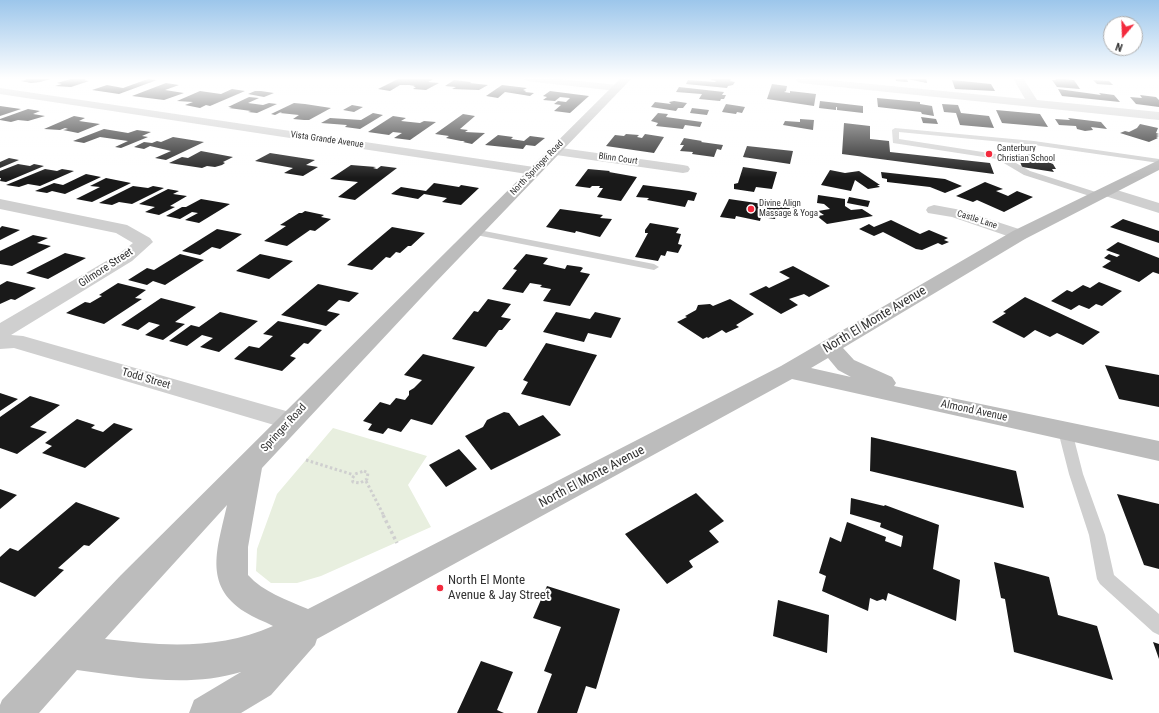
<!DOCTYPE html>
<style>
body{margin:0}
#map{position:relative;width:1159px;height:713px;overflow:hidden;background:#fff;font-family:"Roboto Condensed",sans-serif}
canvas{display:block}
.north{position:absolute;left:1103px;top:16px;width:40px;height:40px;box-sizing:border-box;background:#fff;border:1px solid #adadad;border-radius:50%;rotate:199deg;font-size:11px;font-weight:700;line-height:16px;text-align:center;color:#323232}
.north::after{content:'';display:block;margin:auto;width:14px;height:18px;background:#f32a3d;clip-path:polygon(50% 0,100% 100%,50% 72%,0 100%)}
</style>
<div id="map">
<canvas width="1159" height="713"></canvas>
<div class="north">N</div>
</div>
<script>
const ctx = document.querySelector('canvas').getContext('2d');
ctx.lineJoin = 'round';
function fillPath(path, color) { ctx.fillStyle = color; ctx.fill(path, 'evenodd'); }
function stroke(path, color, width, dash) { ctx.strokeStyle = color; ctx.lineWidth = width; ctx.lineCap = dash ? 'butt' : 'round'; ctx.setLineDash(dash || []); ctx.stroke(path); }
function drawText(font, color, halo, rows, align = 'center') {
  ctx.font = font + ' "Roboto Condensed",sans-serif'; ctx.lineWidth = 4; ctx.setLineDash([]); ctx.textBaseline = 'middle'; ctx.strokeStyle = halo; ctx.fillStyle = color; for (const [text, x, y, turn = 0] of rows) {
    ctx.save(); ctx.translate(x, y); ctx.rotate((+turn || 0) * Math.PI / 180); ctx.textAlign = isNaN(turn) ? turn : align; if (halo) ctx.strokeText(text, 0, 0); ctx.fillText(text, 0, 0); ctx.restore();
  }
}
const green = new Path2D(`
 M333 428 427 456 408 485 431 527 321 576 297 583H271L256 571 257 549 277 494Z`);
const building = new Path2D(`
 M21 78H54L40 82 31 83 21 81 27 80Z
 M74 78H90L84 80 89 81 71 87 55 86 62 84 57 83Z
 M400 78H417L415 79H419L422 78H435L428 82 439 83 426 90 413 89 416 87H413L415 86 409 85H400L390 91 378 89Z
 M712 78 731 79 730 81 735 82 733 85 728 86 727 88 686 84 688 80 715 82 716 81 711 80Z
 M895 78H926L927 83 907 79 908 82 896 81Z
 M1054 78 1074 80 1080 89 1057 87 1052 80H1056Z
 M148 79 157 80 119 94 92 90 107 85 123 88Z
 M454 80 471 82 470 83 488 85 479 90 452 89 456 87 445 86Z
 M952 80 991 84 995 91 955 89Z
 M1093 80 1109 81 1113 85 1097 84Z
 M166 83 179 85 165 90 184 93 164 100 132 96Z
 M772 84 787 86 786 91 784 92 790 93V91L816 94 814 106 767 99Z
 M502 85 527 88 523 90 526 91 525 92 534 93 530 96 505 92 498 98 486 96Z
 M679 87 724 92 722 95H726L724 99H721L720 101 699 99 702 94 676 92Z
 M232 89 245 91 210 106 206 105 200 108 185 105 193 102 177 101 200 91 221 94Z
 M1058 89 1101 95 1099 93 1114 95 1120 102 1062 96Z
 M255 91H261L274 93 264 97 248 94Z
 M550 91 589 96 570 113 554 111 561 105 554 104 558 101 566 102 570 98 560 97 555 101 543 100 547 97 543 96Z
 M1140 95 1156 97 1159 100V107L1136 104 1130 97 1142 98Z
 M249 97 259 98 248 103 263 105 269 103 277 104 257 113 248 112 251 111 229 108 232 107H228Z
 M877 98 920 102V104L932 106 934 116 922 114 921 112 878 107Z
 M674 101 687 103 683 108H678L676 111 651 107 655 102 671 104 669 102Z
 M820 101 863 106V113L837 110V107H836V110L819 108Z
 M294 103 305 104 331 108 309 120H304L293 119 299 115 280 113 282 112H281L275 115 271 114Z
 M726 104 739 106 745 107 742 113 737 112 736 114 722 112Z
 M942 104 958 105 961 113 989 116 994 128 960 125 956 113 944 112Z
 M352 105 363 107 354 112 343 110Z
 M0 106 21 109 0 116Z
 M692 108 709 110 707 115 690 113Z
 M28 109 40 111 33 114 45 116 28 121 18 120 11 122 0 120V119Z
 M996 110 1040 114 1048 127 1002 123Z
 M373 113 383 115 360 129 345 127 347 125 321 123 330 118 361 120Z
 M658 113 668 114 666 117 702 122 700 127 685 125 683 129 656 126 658 123 651 121Z
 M463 114 475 116 460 129 468 130 465 132 485 133 472 144 463 142 465 141H461L446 138 449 136 435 134Z
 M74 116 85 118 79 121 100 124 78 133 63 130 68 129 65 128 60 130 44 129Z
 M393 116 406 118 401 121 420 123 424 121 436 122 410 140 394 138 402 133 393 132 389 135 368 132Z
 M921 117 936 119 938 124 923 123Z
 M1068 118 1101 122 1107 129 1091 127 1093 130 1085 131 1077 129 1076 126 1059 125 1055 119 1070 120Z
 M800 119 814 120 813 130 783 125 785 121 800 122Z
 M844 123 870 126V139L889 141 890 152 990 163 994 174 842 154Z
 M1140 124 1158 128 1156 133 1159 134 1156 135 1159 136 1156 137 1158 138 1149 142 1120 133 1125 131 1129 132 1137 128Z
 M104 129 128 133 137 130 151 132 142 136 148 137 121 148 115 147 128 141 100 137 84 143 73 141Z
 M626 134 639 135 637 137 642 138 645 134 664 137 654 153 606 146 615 135 624 136Z
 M498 135 513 137 511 139 524 141 530 136 545 138 535 146 526 145 523 149 485 145Z
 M173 137 204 142 166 160 155 158 171 151 150 146 144 149 134 147 144 142 152 143 157 141 161 142Z
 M684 138 702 141 701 142 723 145 721 150 717 149 714 157 692 154 693 152 680 151 684 145H680Z
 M747 146 793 151 790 164 743 157Z
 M201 151 233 157 223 162 225 163 222 165 215 167 207 166 202 168 169 163 182 157 188 158Z
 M270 153 315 160 306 165 318 167 303 176 284 173 293 168 255 161Z
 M1024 154 1052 157 1055 163 1048 162 1053 164 1056 169H1052L1054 172 1022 167 1019 159 1027 160Z
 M9 158 19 160 0 168V162Z
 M18 164 30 166 34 164 44 166 6 182 0 181 1 178H0V171Z
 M351 165 376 167 373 168 377 169 381 166 397 168 355 200 338 197 358 182 330 179Z
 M743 167 777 172 772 189 756 187 754 192 734 189V184L738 183Z
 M45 169 57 171 62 169 74 171 40 186 28 184 19 187 6 185Z
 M588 169 610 171 609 172 637 177 621 201 597 197 603 188H599L600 186H592L590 188 575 186Z
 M830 170 845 173 859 171 880 185H877L880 187 868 189 855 180 851 191 821 185Z
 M881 172 945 179 962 186 945 193 930 187 887 182V179L882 178Z
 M86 174 101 177 65 194 52 191 47 193 35 191 54 183 63 185Z
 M106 178 131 183 92 202 76 199 100 187 90 186Z
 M985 182 1003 189 996 191 1008 196 1017 191 1033 197 1004 212 977 200 973 202 956 196Z
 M434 183 459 187 461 185 479 188 461 205 442 202 447 198 424 194 418 199 391 194 401 187 426 191Z
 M643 185 689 191 697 193 694 201 688 200 685 207 647 200 649 198 636 197Z
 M133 186 148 188 153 186 164 188 132 204 119 202 112 205 99 203Z
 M168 189 179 191 173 194 187 196 170 206 175 207 159 215 145 212 155 207 139 204Z
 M818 195 845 199V206L851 210 862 209 873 216 827 224 817 216 824 215 818 211 830 209 824 204 817 203Z
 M849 197 870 201 868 207 847 203Z
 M201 199 230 204 199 223 185 220 198 213 192 212 180 219 166 216 182 207H186Z
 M729 199 790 208 789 210 780 209 778 215H776L775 219 761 217 760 221 736 216 735 219 720 217Z
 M560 209 603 215 600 218 612 219 600 237 576 231 575 233 546 227Z
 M305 211 324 215 321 217 331 219 315 231 310 230 287 246 264 241 286 226 280 225 299 213H302Z
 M1123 219 1159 231V243L1110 227Z
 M891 220 920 234 929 230 948 238 944 240 949 242 942 245 938 243 922 250 916 249 883 232 874 236 859 229 869 224 874 227Z
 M650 223 679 228 676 233 681 234 678 244 682 245 678 253 667 251 665 256 661 255 658 261 635 257 648 233H645V230Z
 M2 226 20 230 0 240V228Z
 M392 227 425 233 411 246H408L400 253 396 252 390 258 386 257 372 270 347 265Z
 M217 229 242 234 220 249 212 247 200 255 182 251Z
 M33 235 48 238 37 243 51 246 12 266 0 264V251Z
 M1118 242 1159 258V274L1153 272 1139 282 1102 267 1111 261 1104 258 1109 254 1117 257 1120 255 1106 250Z
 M65 253 86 258 48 279 26 273Z
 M180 254 204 260 165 285 153 281 147 285 128 280 147 268 154 270Z
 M260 254 293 261 269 279 236 271Z
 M526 254 548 258 543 264 565 269 567 265 581 267 583 268 580 272 590 274 570 306 543 301 551 289 540 287 542 285 530 283 523 293 502 289 517 270 513 269Z
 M793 266 830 286 809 297 804 294 789 299 798 305 781 314 749 294 766 286 769 288 790 278 779 272Z
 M7 281 36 288 15 300 11 299 0 304V285Z
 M1099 282 1122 291 1102 306 1096 304 1089 309 1079 305 1071 310 1051 301 1067 290 1072 292 1083 285 1090 288Z
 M118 283 146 290 135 298 142 299 104 324 66 313 85 302 90 303 102 296 99 295Z
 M318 284 359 293 349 302 339 300 327 311 340 314 326 326 281 315Z
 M1025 297 1100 332 1083 345 1057 333 1050 337 1035 330 1024 338 992 322 1006 313 1003 312Z
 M161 298 196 307 175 322 185 324 163 340 145 335 160 325 149 322 138 330 121 325Z
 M488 299 511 304 501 317 511 319 502 330H499L486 347 452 339 474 311 478 312Z
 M730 299 754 314 736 325 739 327 726 333 722 330 708 338 707 337 703 339 677 322 687 317 685 316 687 315 696 310 698 305 710 304 713 306Z
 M220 312 258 321 219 352 200 347 213 338 202 335 187 346 169 341 191 325 199 327Z
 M556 312 590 319 595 312 621 318 611 338 588 333 584 342 543 332Z
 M278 321 322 330 308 344 304 343 290 356 296 358 282 371 234 359 249 346 259 348 273 336 263 334Z
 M546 343 597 355 570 406 521 394 528 382 523 380Z
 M423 354 475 367 432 425 411 419 401 432 388 428 383 434 368 430 372 424 363 421 380 402 390 405 396 398 405 400 409 395V391L414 388 422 380 404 375Z
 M1105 365 1159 375V407L1119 399Z
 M0 393 18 399 0 411Z
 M30 396 60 405 30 427 47 432 17 454 0 448V417Z
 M504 412 509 413 519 426 543 415 561 435 491 470 465 436 483 427 487 420Z
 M77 419 95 425 91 428 103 432 114 423 133 429 85 468 42 453 52 446 45 443Z
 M871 437 1016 471 1024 508 870 471Z
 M459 449 477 469 446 487 429 465Z
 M0 489 17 495 0 509Z
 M696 493 724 521 709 531 719 542 689 561 693 567 667 584 625 534Z
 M1117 494 1159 504V569L1144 565Z
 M851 498 884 506 885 505 939 525 933 569 960 580 956 621 888 593 886 601 883 599 877 601 870 598 868 611 822 591 826 576 819 573 830 537 841 542 847 522 886 537 885 541 901 547 903 536 880 527 881 523 850 514Z
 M76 502 120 518 89 546 84 545 58 568 64 570 35 597 0 582V557L10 548 18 551Z
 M994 562 1049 577 1058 615 1097 626 1113 680 1014 652 1005 599 1001 598Z
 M547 586 620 609 596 689 586 686 577 713H537L552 674 544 671 561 627 533 618Z
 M778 600 829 615 827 653 773 636Z
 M1153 642 1159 644V659Z
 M481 661 513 672 497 710 504 713H457Z`);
const pathFar1 = new Path2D(`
 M306 460 354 475
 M364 471 368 473 367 479 360 483 353 482 352 479 355 474Z
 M366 481 384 516`);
const path = new Path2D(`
 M383 515 397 543`);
const lane = new Path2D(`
 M895 128 1034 141 1159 159V163L1034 145 899 132V139L1002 155 1030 171 1102 194 1103 196 1102 198 1099 199 1024 175 997 159 893 143 892 130Z
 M474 229 654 264 659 267 654 270 471 234 469 232Z
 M1065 426 1070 427 1072 431 1083 474 1105 535 1114 575 1159 614V635L1153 632 1100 584 1097 579 1089 535 1069 474 1058 431 1060 427Z`);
const street = new Path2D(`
 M521 78H552L617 85 622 88 617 91 526 81Z
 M796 78H809L1025 99 1013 78H1023L1037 100 1159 112V120L800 83 795 80Z
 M0 88 534 167 539 168 541 171 539 174 534 175 0 94Z
 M554 147 683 165 688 166 690 169 688 172 683 173 549 154 547 151 549 148Z
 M1107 187 1159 203V213L1102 195 1099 192 1102 189Z
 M0 199 127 225 150 238 153 242 132 261 11 335 23 336 300 415 303 421 300 427 291 430 14 348 0 349V323L120 253 133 243 116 233 0 209Z
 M934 205 961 210 1025 231 1027 235 1025 239 1019 240 952 217 928 213 926 210 928 207Z`);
const secondary = new Path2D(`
 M621 78H632L434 284 262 468 248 547V575C263 592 287 600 308 609L781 366 1013 231 1159 160V170L1025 239 843 348 854 360 892 377 896 383 894 386 1159 441V461L792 379 317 639 315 645 271 695 241 713H189L194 700 241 672C188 688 131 677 77 670L39 713H0V705L2 700 121 575ZM828 358 838 370 851 377 811 368ZM227 505C218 547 202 585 245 612 254 618 264 621 273 626 219 650 162 646 105 639Z`);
const markers = [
 [989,154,4,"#f32a3d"],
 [751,209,4,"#f32a3d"],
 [440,588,4,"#f32a3d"]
];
const farStreetnames = [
 ["Vista Grande Avenue",327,140,8],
 ["Blinn Court",618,159,8],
 ["North Springer Road",537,168,-46],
 ["Castle Lane",977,220,18]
];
const farPoinames = [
 ["Canterbury",997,149],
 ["Christian School",997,159],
 ["Divine Align",759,204],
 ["Massage & Yoga",759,214]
];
const streetNames = [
 ["Gilmore Street",106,268,-33],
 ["Todd Street",146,379,16],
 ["Almond Avenue",974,411,12],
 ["Springer Road",284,428,-47]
];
const nearStreetnames = [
 ["North El Monte Avenue",875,320,-31],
 ["North El Monte Avenue",592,477,-28]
];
const nearPoinames = [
 ["North El Monte",448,581],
 ["Avenue & Jay Street",448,596]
];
fillPath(green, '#e8efdf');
fillPath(building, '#191919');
stroke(pathFar1, '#cfcfcf', 3, [2.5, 2.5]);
stroke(path, '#cfcfcf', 3.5, [3, 3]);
fillPath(lane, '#cfcfcf');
fillPath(street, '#cfcfcf');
fillPath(secondary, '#bcbcbc');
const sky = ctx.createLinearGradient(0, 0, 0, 178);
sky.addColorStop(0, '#9cc6eb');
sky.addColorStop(0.44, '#fff');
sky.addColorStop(1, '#ffffff00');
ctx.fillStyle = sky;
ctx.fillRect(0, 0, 1159, 178);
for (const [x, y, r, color] of markers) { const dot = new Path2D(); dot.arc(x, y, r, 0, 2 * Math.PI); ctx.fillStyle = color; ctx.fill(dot); stroke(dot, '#fff', 1.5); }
drawText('9px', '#323232', '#fff', farStreetnames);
drawText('9px', '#323232', '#fff', farPoinames, 'left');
drawText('11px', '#323232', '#fff', streetNames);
drawText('13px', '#323232', '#fff', nearStreetnames);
drawText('13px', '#323232', '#fff', nearPoinames, 'left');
</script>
